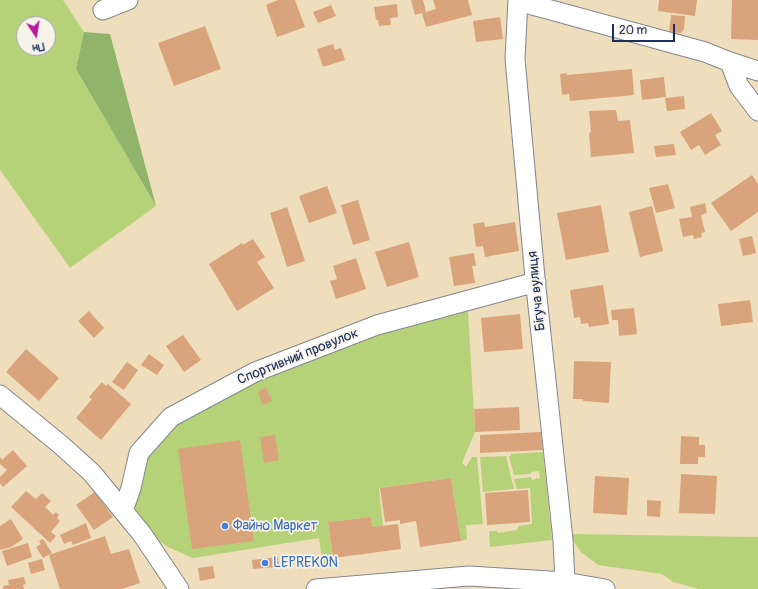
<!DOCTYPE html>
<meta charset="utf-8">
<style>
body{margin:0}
#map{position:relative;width:758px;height:589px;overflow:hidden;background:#efdebc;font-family:Pangolin,sans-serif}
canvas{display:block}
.north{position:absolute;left:16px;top:16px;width:40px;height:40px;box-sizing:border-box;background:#f7f3e8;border:1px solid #9fa5b1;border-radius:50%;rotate:168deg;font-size:11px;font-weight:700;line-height:16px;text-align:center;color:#1b2f5e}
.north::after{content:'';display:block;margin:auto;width:14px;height:18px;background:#b5179e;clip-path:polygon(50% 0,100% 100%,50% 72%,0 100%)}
.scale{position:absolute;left:612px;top:24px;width:63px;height:18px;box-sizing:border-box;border:2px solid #1b2f5e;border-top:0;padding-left:5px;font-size:12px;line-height:14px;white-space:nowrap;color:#1b2f5e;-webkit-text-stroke:3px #f7f3e8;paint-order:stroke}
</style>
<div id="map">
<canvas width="758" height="589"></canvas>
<div class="north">Пн</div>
<div class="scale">20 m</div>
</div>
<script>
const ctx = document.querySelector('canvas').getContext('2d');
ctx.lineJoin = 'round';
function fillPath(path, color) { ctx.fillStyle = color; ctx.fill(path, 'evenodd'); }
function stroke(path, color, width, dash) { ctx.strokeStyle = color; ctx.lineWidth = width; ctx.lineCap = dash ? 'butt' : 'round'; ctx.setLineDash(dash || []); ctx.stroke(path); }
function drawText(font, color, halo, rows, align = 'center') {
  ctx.font = font + ' Pangolin,sans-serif'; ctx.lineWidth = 3.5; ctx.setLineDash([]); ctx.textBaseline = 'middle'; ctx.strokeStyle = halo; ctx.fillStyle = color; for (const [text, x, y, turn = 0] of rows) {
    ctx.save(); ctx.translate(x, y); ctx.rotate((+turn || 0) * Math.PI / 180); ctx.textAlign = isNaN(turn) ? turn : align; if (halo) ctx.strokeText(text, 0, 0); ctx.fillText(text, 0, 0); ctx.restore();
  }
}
const green = new Path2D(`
 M0 0H63L84 32 76 69 156 206 70 268 0 170ZM24 24H48V48H24Z
 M468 311 475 432 462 463 466 467 472 457H477L483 524 466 525 467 539 461 541 451 478 379 488 383 526 372 527 371 517 328 522 334 566 323 567 319 538 193 558 168 547 159 541 132 504 139 469 167 427 254 379 354 342Z
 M543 452 552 540 490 547 489 531H497L498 533 517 530 519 526 532 524 530 488 517 489 514 479 531 477 532 480 540 478 539 471 531 472V474L514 475 509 456H511V454Z
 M506 456 514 489 483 492 480 457Z
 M572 534 758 537V589H699L673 582 662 574 598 565 581 552 571 538Z`);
const forest = new Path2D(`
 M84 32 110 34 156 206 76 69Z`);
const building = new Path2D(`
 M278 0H295L305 27 277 37 266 5Z
 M411 0H423L426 12 436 9 433 0H468L472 15 426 27 422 13 415 15Z
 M659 0H697L695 16 658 11Z
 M732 0H758V40L731 39Z
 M397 4 398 17 390 18 391 25 379 26 378 20H376L374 7Z
 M331 5 336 16 318 23 313 12Z
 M671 15 685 16 684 29 681 33 669 32Z
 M500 17 503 39 476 42 473 21Z
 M205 26 221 69 174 86 158 43Z
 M333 44 335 50 341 48 345 60 323 67 317 49Z
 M632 69 634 95 570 101 569 94 562 95 560 74 567 73V75Z
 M664 77 666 97 642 100 640 80Z
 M684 96 685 109 667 111 665 98Z
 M616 110 618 121 630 120 634 153 591 157 589 133 591 132 589 111Z
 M711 113 722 131 715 135 721 145 705 155 699 145 691 150 680 132Z
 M674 144 676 155 656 157 654 146Z
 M752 175 758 184V212L731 231 711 203Z
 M668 184 675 208 656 213 649 188Z
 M327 186 337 213 309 223 299 196Z
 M358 200 370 240 353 245 341 205Z
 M705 203 707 213 701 215 705 232 701 233 702 237 694 239 693 235 683 237 679 219 692 217 690 207Z
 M601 205 609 252 566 260 557 213Z
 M652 206 663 251 640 257 629 212Z
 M287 207 305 261 287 267 270 213Z
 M484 222 485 227 515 222 519 251 485 257 483 246 476 247 473 224Z
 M752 236 756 253 743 256 739 239Z
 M253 239 265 257 257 262 274 288 237 311 209 264 242 243 243 245Z
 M409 242 419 277 387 287 375 252Z
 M474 253 476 266H472L475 283 454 286 449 257Z
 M356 258 366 289 336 299 330 281 337 279 333 266Z
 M603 285 609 324 589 327 588 323 581 324 580 317 574 318 570 290Z
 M750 300 753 322 721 326 718 304Z
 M634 308 637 334 619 336 618 320H612L611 310Z
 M89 311 104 328 94 338 78 321Z
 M520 314 523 349 484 352 481 318Z
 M183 335 201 360 184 372 166 346Z
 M26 349 59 378 39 401 6 372Z
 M149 354 164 365 157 375 141 365Z
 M574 361 611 362 609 403 583 401V399H573Z
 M127 362 138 370 124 390 112 382Z
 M102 382 106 386 108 384 131 404 101 440 76 418 92 399 89 397Z
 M266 387 272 401 263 405 258 392Z
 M519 407 520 430 475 432 474 409Z
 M541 432 543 450 480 453V435Z
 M275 435 279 460 264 463 260 437Z
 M681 436 699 437V445H705V457H698V464H680Z
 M240 440 254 541 192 549 178 449Z
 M13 450 27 466 3 487 0 483V477L7 470 0 464V457L2 460Z
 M681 474 717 476 715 514 679 513Z
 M595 476 629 478 627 515 593 513Z
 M451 478 461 541 420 547 416 521 400 524V520L385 522 380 488Z
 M528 490 530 522 487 525 485 493Z
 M26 491 36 499 42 493 51 501 45 507 53 515 56 512 59 515 57 518 60 521 51 532 56 536 50 543 11 507Z
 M95 492 113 517 94 530 76 505Z
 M647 500 661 501 660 517 647 516Z
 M371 517 372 527 398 524 401 549 333 558 328 522Z
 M11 519 23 539 11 547 0 550V526Z
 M86 523 91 538 73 545 71 541 64 544 60 535Z
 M105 536 111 554 129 549 140 583 122 589H60L49 555Z
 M43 539 52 553 43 558 36 547 41 544 39 541Z
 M28 543 32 557 7 566 2 551Z
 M278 557 279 567 253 569 252 560Z
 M42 559 45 570 31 574 28 563Z
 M213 566 215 578 200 581 198 568Z
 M24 577 26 584 23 585 24 589H3V586L9 585 8 580Z`);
const minor = new Path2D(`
 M518 0 515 59 535 278 563 540 565 582
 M518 1 705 52 730 62 758 71
 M103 10 128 0
 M730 62 739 86 758 111
 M0 395 61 445 92 473 142 534 179 589
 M123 511 131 488 139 453 171 417 255 372 377 325 536 282
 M316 589 469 576 565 582 605 589`);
const markers = [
 [225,526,4,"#3f7fe0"],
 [265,563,4,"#3f7fe0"]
];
const streetNames = [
 ["Бігуча вулиця",537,291,-96],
 ["Спортивний провулок",298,357,-22]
];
const shopNames = [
 ["Файно Маркет",233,526],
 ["LEPREKON",273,563]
];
fillPath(green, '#b6d279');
fillPath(forest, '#90b469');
fillPath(building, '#d9a37b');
stroke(minor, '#85868d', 21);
stroke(minor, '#fff', 19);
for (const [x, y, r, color] of markers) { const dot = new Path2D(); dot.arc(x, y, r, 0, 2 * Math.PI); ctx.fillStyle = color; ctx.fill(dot); stroke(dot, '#f7f3e8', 1.5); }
drawText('14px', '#1b2f5e', '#f7f3e8', streetNames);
drawText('14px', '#366cbe', '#f7f3e8', shopNames, 'left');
</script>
